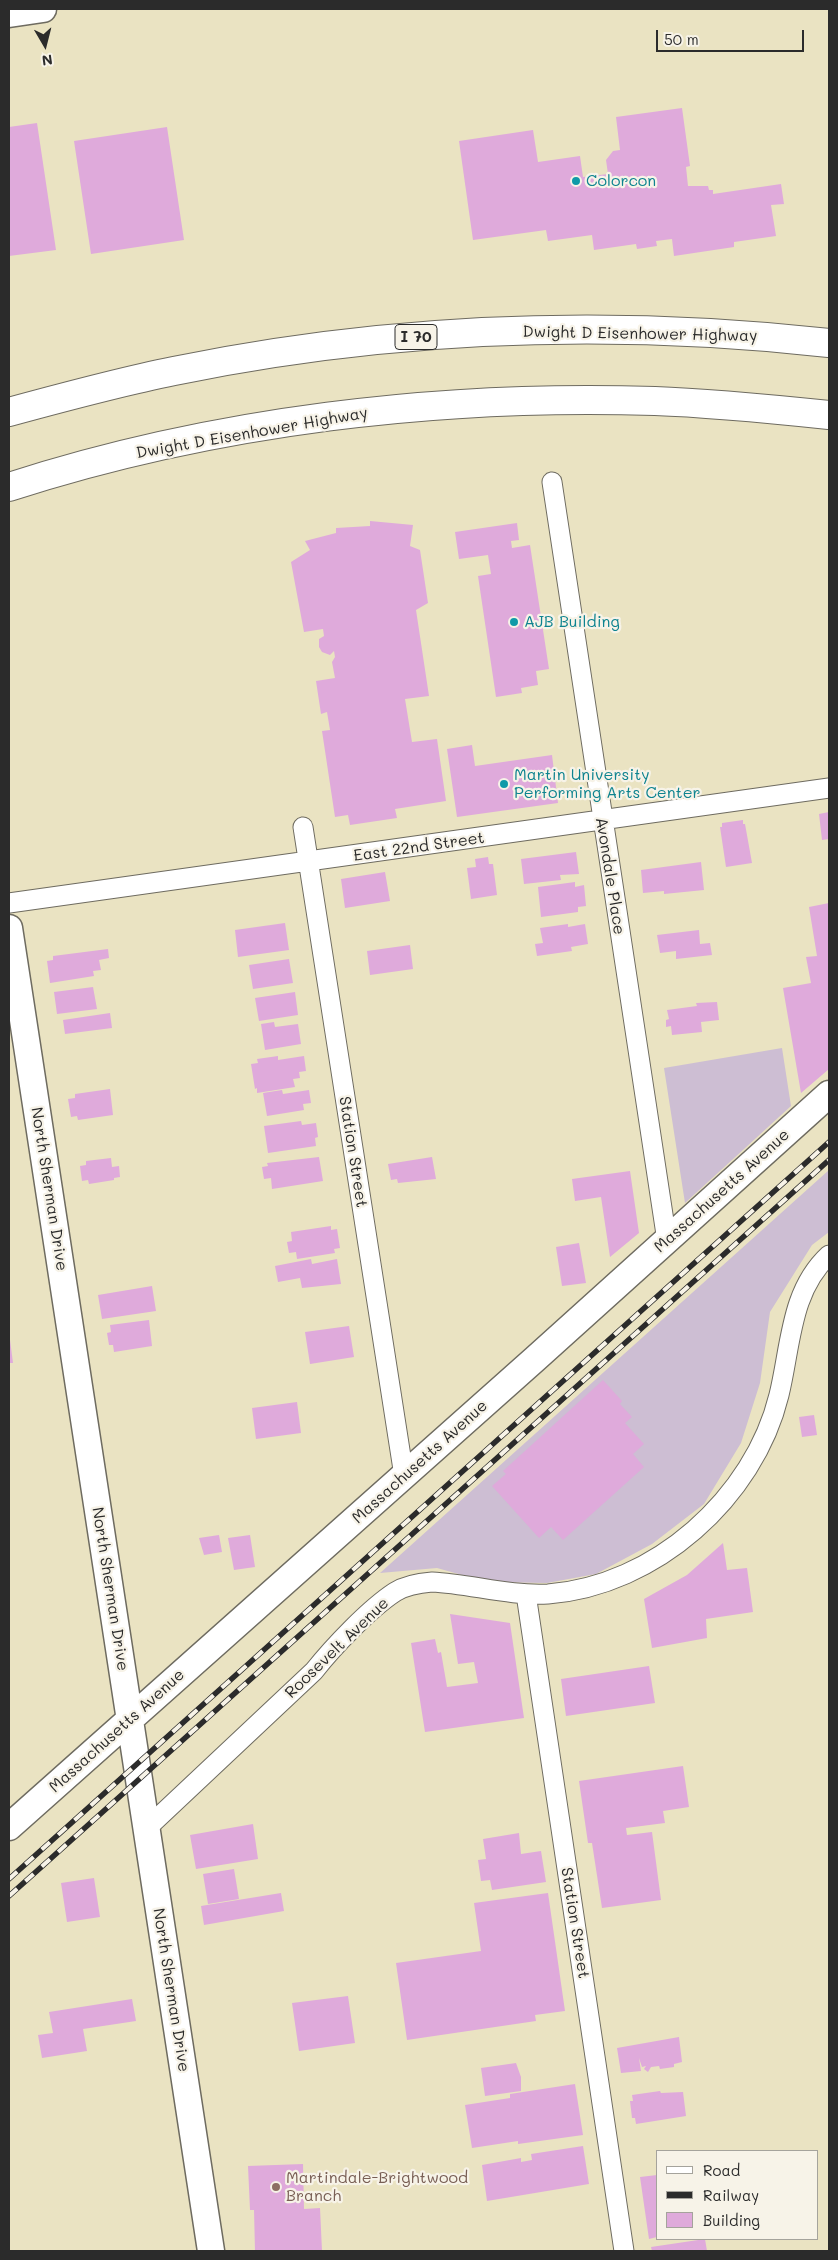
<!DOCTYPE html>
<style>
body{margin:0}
#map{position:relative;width:838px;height:2260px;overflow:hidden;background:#eae3c2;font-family:Mali,sans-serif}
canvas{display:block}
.frame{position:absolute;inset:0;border:10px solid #2b2b2b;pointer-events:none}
.legend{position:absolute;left:656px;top:2150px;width:162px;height:90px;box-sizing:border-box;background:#f7f3e8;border:1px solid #a5a39c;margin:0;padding:6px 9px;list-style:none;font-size:15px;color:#2b2b2b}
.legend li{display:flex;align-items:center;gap:10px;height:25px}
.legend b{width:25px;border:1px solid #a5a39c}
.north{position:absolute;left:20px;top:20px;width:50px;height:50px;-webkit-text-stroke:4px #f7f3e8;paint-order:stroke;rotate:172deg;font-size:14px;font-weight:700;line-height:20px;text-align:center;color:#2b2b2b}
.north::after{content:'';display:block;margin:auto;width:18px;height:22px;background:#2b2b2b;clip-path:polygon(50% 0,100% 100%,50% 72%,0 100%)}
.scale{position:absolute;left:656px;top:30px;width:148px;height:22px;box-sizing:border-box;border:2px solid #2b2b2b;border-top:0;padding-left:6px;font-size:15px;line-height:18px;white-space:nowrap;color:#2b2b2b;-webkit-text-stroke:4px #f7f3e8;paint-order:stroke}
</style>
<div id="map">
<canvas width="838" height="2260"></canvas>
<div class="frame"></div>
<ul class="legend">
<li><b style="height:6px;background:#fff"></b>Road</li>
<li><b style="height:6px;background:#2b2b2b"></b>Railway</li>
<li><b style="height:14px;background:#dfaadb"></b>Building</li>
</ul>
<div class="north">N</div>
<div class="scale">50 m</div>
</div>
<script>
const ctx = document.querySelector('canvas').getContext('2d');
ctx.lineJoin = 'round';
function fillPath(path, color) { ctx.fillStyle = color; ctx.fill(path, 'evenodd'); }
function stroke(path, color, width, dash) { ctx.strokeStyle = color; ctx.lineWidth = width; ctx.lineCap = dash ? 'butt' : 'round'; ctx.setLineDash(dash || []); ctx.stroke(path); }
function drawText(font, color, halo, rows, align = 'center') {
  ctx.font = font + ' Mali,sans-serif'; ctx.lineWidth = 4.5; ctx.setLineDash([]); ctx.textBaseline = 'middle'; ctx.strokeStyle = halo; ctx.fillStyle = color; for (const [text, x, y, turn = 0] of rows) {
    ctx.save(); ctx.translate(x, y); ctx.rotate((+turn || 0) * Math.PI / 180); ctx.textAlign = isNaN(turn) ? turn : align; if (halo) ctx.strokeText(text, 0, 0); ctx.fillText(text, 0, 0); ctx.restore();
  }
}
const industrial = new Path2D(`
 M782 1048 791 1106 685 1203 664 1068Z
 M829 1170V1232L812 1245 770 1312 760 1383 741 1443 704 1504 652 1544 596 1574 547 1583 487 1582 437 1568 380 1573Z`);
const building = new Path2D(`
 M682 108 690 166 686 167 688 186H708L709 190H713V194L781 184 784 204 771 205 776 236 734 242V247L674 256 672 239 656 241 657 246 637 249 636 244 594 250 592 235 548 241 546 230 473 240 459 141 533 130 538 162 580 156 583 177 608 174 606 160 613 151 620 150 616 117Z
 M37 123 56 250 9 256V127Z
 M167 127 184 240 91 254 74 141Z
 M370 521 413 525 410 546 420 550 428 603 416 610 429 696 405 699 412 742 437 739 446 801 395 809 397 818 350 825 348 815 335 817 322 731 330 730 327 712 321 714 316 681 335 678 332 662 335 657 334 651 330 655 322 652 319 647V639L324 636 323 629 304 632 291 562 310 550 305 541 336 533V528L370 526Z
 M517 523 519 540 511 541 512 548 530 545 549 669 536 671 538 685 521 688 522 693 496 697 478 576 491 574 488 555 459 559 455 532Z
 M472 745 475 766 552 755 558 803 457 817 447 749Z
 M829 812V839L822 840 819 814Z
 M743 820V824H745L752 863 726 867 720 827H722V823Z
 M576 852 579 874 560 875 561 880 524 884 521 859Z
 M488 857 489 864H493L497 895 471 899 467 868 476 867 475 859Z
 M701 862 704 890 664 894V891L643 893 641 870Z
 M385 872 390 901 345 908 341 879Z
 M575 882V887L584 885 586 906 578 907V912L541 917 538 887Z
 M829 903V1069L801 1093 783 988 811 983 806 957 817 956 809 907Z
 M285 923 289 950 238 957 235 930Z
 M568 924V927L585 924 588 944 571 947 572 951 537 956 535 944 543 943 540 928Z
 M699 930 700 944 710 943 712 955 676 959V951L660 953 657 935Z
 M410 945 413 969 370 975 367 951Z
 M108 949 109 958 99 960 101 970 93 971 94 976 50 983 47 961 53 960V956Z
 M289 959 293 983 253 989 249 965Z
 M93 987 97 1009 57 1014 54 992Z
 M295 992 298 1015 259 1021 255 998Z
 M717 1002 719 1020 701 1022 702 1032 672 1035 671 1026 666 1027V1020L669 1019 667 1010 697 1006 696 1003Z
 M110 1013 112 1028 65 1034 63 1020Z
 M274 1022 275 1027 298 1024 301 1044 265 1050 261 1024Z
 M278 1056V1060L304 1056 306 1071 299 1072 300 1078 293 1079 295 1087 257 1093V1088L255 1089 251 1064 258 1063 257 1059Z
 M110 1089 113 1115 78 1120 77 1116 71 1117 68 1099 75 1098V1094Z
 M282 1090 283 1094 309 1090 311 1103 303 1104 304 1110 267 1116 263 1093Z
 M301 1121 302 1125 316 1123 318 1137 315 1138 316 1146 268 1153 264 1126Z
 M319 1157 323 1181 272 1189 271 1178 264 1179 262 1167 268 1166 267 1163Z
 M432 1157 436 1179 398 1183 397 1179 391 1180 388 1164Z
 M111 1158 112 1167 119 1166 120 1177 114 1178V1180L89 1184 88 1180 82 1181 80 1166 86 1165V1161Z
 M630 1171 639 1233 610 1257 601 1197 575 1201 572 1179Z
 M331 1226V1230L337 1229 340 1248 334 1249 335 1253 297 1259 296 1252 289 1253 287 1242 292 1241 291 1232Z
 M579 1243 586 1283 562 1286 556 1247Z
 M311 1259 312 1264 337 1259 341 1284 302 1288 300 1278 278 1282 275 1266Z
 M152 1286 156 1311 102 1319 98 1295Z
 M149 1320 152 1346 114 1352 113 1345H109L107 1333 111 1332 110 1325Z
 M349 1326 354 1357 310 1364 305 1332Z
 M9 1332 13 1363H9Z
 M603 1380 622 1401 620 1404 632 1417 625 1423 644 1444 633 1454 644 1467 563 1540 551 1527 539 1538 492 1486 506 1474 503 1471Z
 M297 1402 301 1433 256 1439 252 1408Z
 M814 1415 817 1435 802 1437 799 1417Z
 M219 1535 222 1552 204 1555 199 1538Z
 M250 1535 255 1567 234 1570 228 1538Z
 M723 1543 727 1570 747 1568 753 1612 706 1619 707 1638 652 1648 644 1599 687 1575Z
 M450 1614 510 1623 524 1718 425 1732 411 1643 435 1639 438 1653 441 1652 447 1687 478 1683 474 1662 458 1664Z
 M649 1666 655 1703 566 1716 561 1679Z
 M683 1766 689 1807 663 1811 665 1823 626 1828 627 1835 652 1832 661 1900 602 1908 592 1843H588L579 1781Z
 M253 1824 258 1859 196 1869 190 1835Z
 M519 1833 521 1854 541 1851 546 1882 492 1890 490 1880 481 1881 478 1860 486 1859 483 1839Z
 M234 1869 239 1899 208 1904 203 1874Z
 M94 1878 100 1917 67 1922 61 1883Z
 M281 1893 284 1911 204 1925 201 1906Z
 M548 1893 565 2011 535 2015 536 2021 407 2040 396 1963 481 1951 474 1903Z
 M348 1996 355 2043 299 2051 292 2003Z
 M132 1999 136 2021 83 2029 87 2051 42 2058 38 2035 53 2033 49 2012Z
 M679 2037 682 2062 674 2064V2067L660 2069 659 2066 651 2067 648 2072 644 2069 646 2066 642 2067 639 2058 641 2071 621 2073 617 2048Z
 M516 2063 521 2077V2091L485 2096 481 2068Z
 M575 2084 583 2135 518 2144V2141L472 2148 465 2105 510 2098V2094Z
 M660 2091 661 2093 683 2092 686 2116 636 2124 635 2118H632L630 2101H633L632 2095Z
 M583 2146 589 2184 487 2201 482 2165 521 2158V2162L532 2160 531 2154Z
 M303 2164 304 2209 320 2208 322 2251H255L254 2210H250L248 2166Z
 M657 2175V2237L649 2239 640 2177Z
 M705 2239 707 2251H652L651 2247Z`);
const street = new Path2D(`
 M552 482 667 1241
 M303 827 404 1476
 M9 903 829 788
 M526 1594 624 2251
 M147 1828 314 1671C333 1647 369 1609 395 1592 406 1585 419 1583 432 1582 471 1584 508 1596 548 1594 655 1586 754 1498 779 1395 791 1346 790 1291 829 1255`);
const secondary = new Path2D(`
 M9 14 43 9
 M9 928 211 2251
 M9 1827 535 1359 829 1094`);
const highway = new Path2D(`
 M9 412C64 397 119 382 174 371 389 327 611 319 829 343
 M9 487C213 421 440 394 655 401 713 403 771 409 829 415`);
const rail = new Path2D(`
 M9 1879 829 1142
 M9 1896 829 1160`);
const markers = [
 [576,181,5,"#0f9aa8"],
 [514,622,5,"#0f9aa8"],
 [504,784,5,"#0f9aa8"],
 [276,2187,5,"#8d6e63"]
];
const shields = [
 [416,337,42]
];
const shieldNames = [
 ["I 70",416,337]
];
const cultureNames = [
 ["Colorcon",586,181],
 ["AJB Building",524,622],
 ["Martin University",514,775],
 ["Performing Arts Center",514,793]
];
const streetNames = [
 ["Dwight D Eisenhower Highway",640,334,1],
 ["Dwight D Eisenhower Highway",252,433,-10],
 ["East 22nd Street",419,847,-8],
 ["Avondale Place",610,876,81],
 ["Station Street",353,1152,81],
 ["North Sherman Drive",49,1189,81],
 ["Massachusetts Avenue",722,1191,-42],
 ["Massachusetts Avenue",420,1462,-42],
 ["North Sherman Drive",110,1589,81],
 ["Roosevelt Avenue",337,1648,-44],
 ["Massachusetts Avenue",117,1731,-42],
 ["Station Street",575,1923,81],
 ["North Sherman Drive",171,1990,81]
];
const educationNames = [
 ["Martindale-Brightwood",286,2178],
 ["Branch",286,2196]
];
fillPath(industrial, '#cdbed3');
fillPath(building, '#dfaadb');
stroke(street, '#6e6b60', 21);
stroke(secondary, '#6e6b60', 29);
stroke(highway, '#6e6b60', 30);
stroke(street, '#fff', 19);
stroke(secondary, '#fff', 26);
stroke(highway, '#fff', 28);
stroke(rail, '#2b2b2b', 5.5);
stroke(rail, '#f7f3e8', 4, [11]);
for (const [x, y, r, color] of markers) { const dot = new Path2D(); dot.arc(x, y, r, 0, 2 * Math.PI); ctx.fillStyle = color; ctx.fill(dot); stroke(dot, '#f7f3e8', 2); }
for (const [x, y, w] of shields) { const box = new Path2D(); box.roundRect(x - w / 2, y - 12.5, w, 25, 4); ctx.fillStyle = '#f7f3e8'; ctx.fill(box); stroke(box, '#2b2b2b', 1); }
drawText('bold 15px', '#2b2b2b', null, shieldNames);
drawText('16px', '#0d838f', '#f7f3e8', cultureNames, 'left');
drawText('16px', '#2b2b2b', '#f7f3e8', streetNames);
drawText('16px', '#785e54', '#f7f3e8', educationNames, 'left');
</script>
